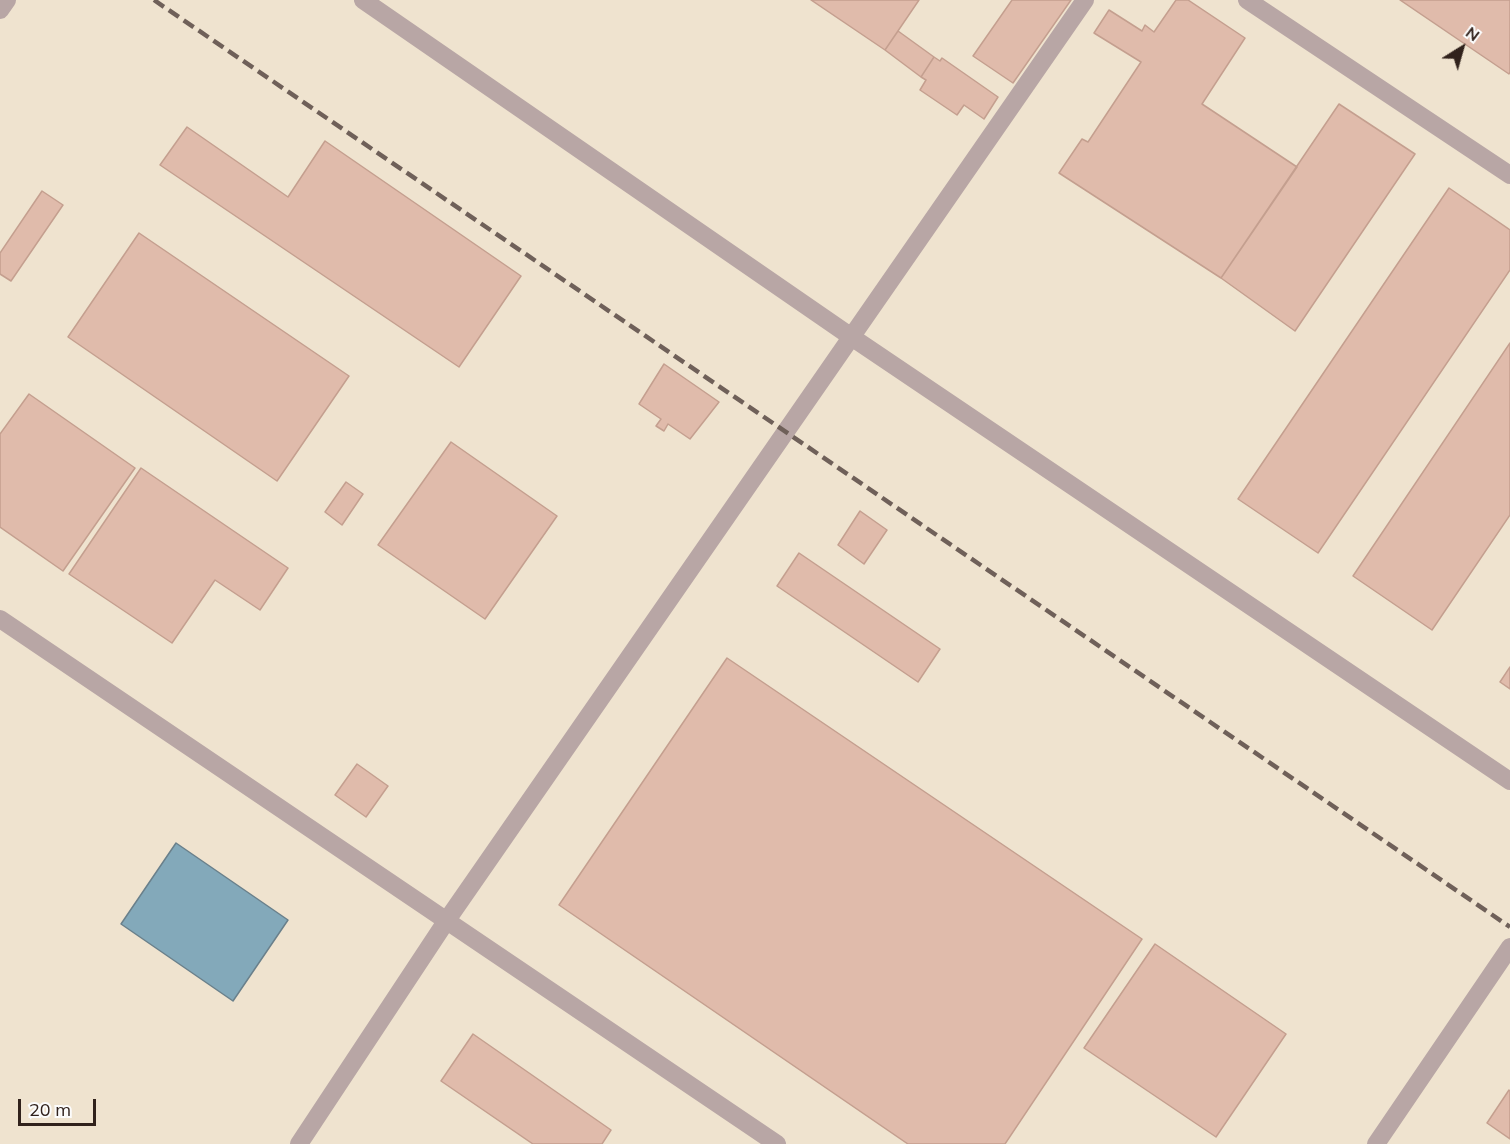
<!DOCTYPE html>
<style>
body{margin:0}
#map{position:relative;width:1510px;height:1144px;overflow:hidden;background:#fbebe4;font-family:Mulish,sans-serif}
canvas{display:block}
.north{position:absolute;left:1432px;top:18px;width:60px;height:60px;-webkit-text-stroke:4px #fcfcfc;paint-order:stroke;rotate:37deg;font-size:16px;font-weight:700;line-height:24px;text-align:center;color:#31221c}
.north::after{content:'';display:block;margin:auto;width:21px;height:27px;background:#31221c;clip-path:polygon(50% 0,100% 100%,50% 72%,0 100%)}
.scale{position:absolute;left:18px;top:1099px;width:78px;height:27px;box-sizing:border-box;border:3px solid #31221c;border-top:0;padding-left:8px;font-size:18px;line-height:21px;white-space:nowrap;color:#31221c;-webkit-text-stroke:4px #fcfcfc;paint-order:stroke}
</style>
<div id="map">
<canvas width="1510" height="1144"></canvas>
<div class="north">N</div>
<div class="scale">20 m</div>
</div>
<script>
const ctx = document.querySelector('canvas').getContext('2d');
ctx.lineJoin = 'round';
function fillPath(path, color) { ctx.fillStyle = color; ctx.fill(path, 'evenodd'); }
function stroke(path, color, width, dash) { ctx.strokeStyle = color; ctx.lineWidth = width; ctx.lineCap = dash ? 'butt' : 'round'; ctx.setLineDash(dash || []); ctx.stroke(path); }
const industrial = new Path2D(`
 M0 0H1510V1144H0Z`);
const water = new Path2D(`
 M176 843 288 920 233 1001 121 924Z`);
const building = new Path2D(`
 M811 0H919L885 50Z
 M1012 0H1071L1013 83 973 56Z
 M1176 0H1188L1245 38 1202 104 1297 167 1221 278 1059 173 1082 139 1088 142 1141 62 1094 33 1109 10 1142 31 1145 25 1154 32Z
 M1400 0H1510V72L1509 74Z
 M898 31 934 57 921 77 885 50Z
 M934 57 940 61 942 58 998 97 984 119 964 105 957 115 920 90 926 80 921 77Z
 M1339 104 1415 154 1295 331 1221 278Z
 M187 127 288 197 325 141 521 276 459 367 160 165Z
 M1449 188 1510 230V270L1318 553 1238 499Z
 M42 191 63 205 11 281 0 274V253Z
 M139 233 349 376 277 481 68 337Z
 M1510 343V515L1432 630 1353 576Z
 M664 364 719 402 690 439 668 424 664 431 656 426 661 419 639 404Z
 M29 394 135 468 63 571 0 527V434Z
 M451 442 557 516 485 619 378 545Z
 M141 468 288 568 260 610 215 580 172 643 69 574Z
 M346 482 363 494 342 525 325 512Z
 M860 511 887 530 864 564 838 545Z
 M799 553 940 649 918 682 777 586Z
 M727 658 1142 939 1005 1144H908L559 905Z
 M1510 667V689L1500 682Z
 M357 764 388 786 366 817 335 795Z
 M1155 944 1286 1034 1216 1137 1084 1048Z
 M473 1034 611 1130 602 1144H533L441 1081Z
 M1509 1090 1510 1091V1139L1487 1123Z`);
const minor = new Path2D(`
 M363 0 853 338 1510 781
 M1247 0 1510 175
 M0 10 7 0
 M0 619 777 1144
 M299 1144 447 920 1085 0
 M1376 1144 1510 947`);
const rail = new Path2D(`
 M154 0 1510 927`);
fillPath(industrial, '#efe3cf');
fillPath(water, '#83a9ba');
stroke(water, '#6a808b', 1.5);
fillPath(building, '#e0bbab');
stroke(building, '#c49f8f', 1.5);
stroke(minor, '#b8a6a5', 18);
stroke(rail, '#6f6059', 4.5, [12, 6]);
</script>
